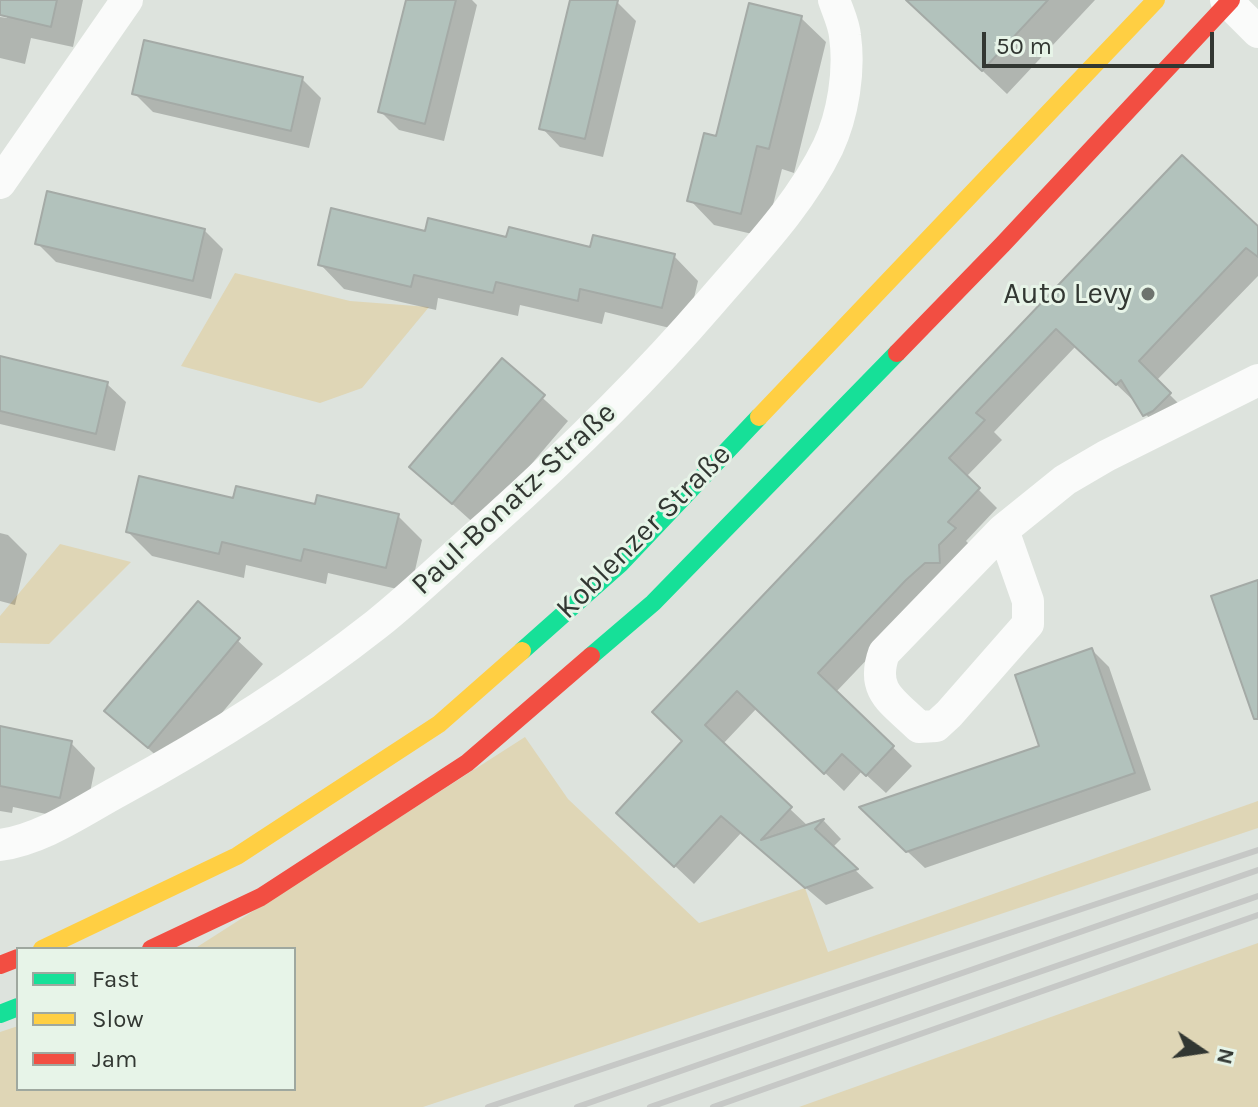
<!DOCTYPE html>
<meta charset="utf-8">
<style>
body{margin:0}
#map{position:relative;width:1258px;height:1107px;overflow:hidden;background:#dde3dd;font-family:Karla,sans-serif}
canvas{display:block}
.legend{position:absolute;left:16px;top:947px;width:280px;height:144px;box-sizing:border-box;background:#e7f4e8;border:2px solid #9fa89f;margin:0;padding:10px 14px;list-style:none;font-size:24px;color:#323732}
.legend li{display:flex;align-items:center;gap:16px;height:40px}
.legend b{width:40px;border:2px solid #9fa89f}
.north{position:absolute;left:1162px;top:1011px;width:80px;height:80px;-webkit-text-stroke:6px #e7f4e8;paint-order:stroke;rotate:103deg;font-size:22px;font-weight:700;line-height:32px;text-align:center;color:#323732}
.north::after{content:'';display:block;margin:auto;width:28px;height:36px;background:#323732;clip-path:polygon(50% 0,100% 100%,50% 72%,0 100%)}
.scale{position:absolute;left:982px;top:32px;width:232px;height:36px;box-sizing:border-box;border:4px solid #323732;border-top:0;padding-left:10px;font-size:24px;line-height:28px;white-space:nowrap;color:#323732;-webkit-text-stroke:6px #e7f4e8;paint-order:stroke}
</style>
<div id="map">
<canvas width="1258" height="1107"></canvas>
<ul class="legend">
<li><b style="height:10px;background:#16e098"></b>Fast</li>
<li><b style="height:10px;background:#ffcf43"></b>Slow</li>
<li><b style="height:10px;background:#f24e42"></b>Jam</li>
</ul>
<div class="north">N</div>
<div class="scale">50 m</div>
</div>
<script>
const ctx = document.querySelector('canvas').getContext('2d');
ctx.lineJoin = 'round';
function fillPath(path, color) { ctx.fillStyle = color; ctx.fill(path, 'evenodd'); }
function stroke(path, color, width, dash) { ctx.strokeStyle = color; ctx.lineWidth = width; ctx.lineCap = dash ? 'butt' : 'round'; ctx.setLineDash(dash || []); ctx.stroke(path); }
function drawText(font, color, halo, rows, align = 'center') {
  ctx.font = font + ' Karla,sans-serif'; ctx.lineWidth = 6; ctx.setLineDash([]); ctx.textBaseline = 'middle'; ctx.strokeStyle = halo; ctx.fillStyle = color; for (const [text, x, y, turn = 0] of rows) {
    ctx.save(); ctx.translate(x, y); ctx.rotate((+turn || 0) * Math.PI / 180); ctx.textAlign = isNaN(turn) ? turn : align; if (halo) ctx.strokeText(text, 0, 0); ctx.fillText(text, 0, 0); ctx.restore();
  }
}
const green = new Path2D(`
 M235 273 350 301 429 307 362 388 320 403 181 366Z
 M60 544 131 562 49 644 0 643V616Z
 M525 737 568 799 699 923 805 888 828 952 1258 801V828L423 1107H0V1032L18 1026V1089H294V949H194Z
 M1258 943V1107H799Z`);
const shadow = new Path2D(`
 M11 0H83L73 47 31 38 25 64 0 58V17L7 18Z
 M408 0H472L477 5 444 141 399 130 381 112Z
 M572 0 617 2 636 21 603 157 560 147 542 128Z
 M908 0H1095L1007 94Z
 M801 18 826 42 794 173 782 169 765 237 714 225 690 200 717 138Z
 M302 79 321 98 309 148 153 112 134 93Z
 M1182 158 1258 229V276L1156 381 1188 413 1163 434 1136 403 1076 346 994 432 1002 440 966 477 997 508 966 541 973 548 836 692 912 766 886 793 862 771 844 791 757 708 722 745 808 826 824 821 841 839 832 848 874 888 826 905 741 833 694 884 638 831 684 741Z
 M204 230 223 249 211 299 56 262 37 243Z
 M426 233 674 256 698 281 686 332 605 312 602 324 520 305 518 316 438 298 436 310 344 289 320 264Z
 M0 358 107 384 126 402 115 451 0 424Z
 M502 361 568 421 478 527 411 467Z
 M234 500 398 516 422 540 410 592 328 573 326 584 246 565 244 578 152 556 128 532Z
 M0 533 8 535 27 554 15 605 0 601Z
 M198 604 263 664 173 771 107 711Z
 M1092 650 1109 667 1151 790 925 868 878 824 1041 747Z
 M0 739 71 743 95 768 84 822 13 807 12 813 0 811Z`);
const building = new Path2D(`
 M0 0H57L51 27 0 15Z
 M406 0H456L425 124 378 112Z
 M570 0H618L585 139 539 129Z
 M906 0H1048L982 71Z
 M749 3 802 16 769 149 757 146 741 214 687 201 704 133 716 136Z
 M144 40 303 77 291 131 132 94Z
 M1182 155 1258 226V257L1246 248 1139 361 1171 393 1153 411 1143 416 1121 380 1116 385 1056 329 976 413 985 420 949 458 980 488 948 522 956 528 939 545 940 563H925L906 580 818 673 894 746 866 776 842 754 824 774 737 691 705 725 792 807 761 840 824 819 815 829 858 869 805 888 721 816 674 867 616 813 682 741 652 712Z
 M47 191 205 229 193 281 35 244Z
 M331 208 425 231 428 218 506 237 509 227 590 247 593 235 675 254 662 308 580 289 578 301 496 282 493 293 414 275 411 287 318 265Z
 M0 356 108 382 96 434 0 411Z
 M502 358 545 395 452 504 409 467Z
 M139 476 233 498 236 486 315 504 317 495 399 514 386 568 304 549 301 561 222 542 219 554 126 532Z
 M1258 580V719H1254L1211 596Z
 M198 601 240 638 148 748 104 711Z
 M1092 648 1135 773 906 852 859 807 1039 746 1015 675Z
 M0 726 72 741 60 798 0 786Z`);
const street = new Path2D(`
 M1226 0 1258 32
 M0 183 127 0
 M1003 530 1028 601V624L949 714 936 726 919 727C894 702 870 692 884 653L1003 530 1065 480 1106 456 1258 380
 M0 845C43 839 82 811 119 791 209 742 297 687 377 624 416 593 452 557 490 524 568 454 643 381 711 302 753 253 800 205 828 147 843 115 850 71 845 36 844 24 838 12 834 0`);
const fast = new Path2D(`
 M522 651 620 564 759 417
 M591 656 653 603 897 353
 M0 1014 18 1007`);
const slow = new Path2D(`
 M759 417 1156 0
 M42 949 237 856 439 724 522 651`);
const jam = new Path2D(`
 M897 353 1003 244 1231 0
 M151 949 261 897 467 763 591 656
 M0 965 18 958`);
const rail = new Path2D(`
 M488 1107 1258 850
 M577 1107 1258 870
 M650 1107 1258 896
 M713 1107 1258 915`);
const markers = [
 [1148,294,8,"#6e736e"]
];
const poiNames = [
 ["Auto Levy",1132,294]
];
const streetNames = [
 ["Paul-Bonatz-Straße",514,499,-43],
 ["Koblenzer Straße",644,532,-45]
];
fillPath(green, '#dfd6b6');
fillPath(shadow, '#0003');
fillPath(building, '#b2c2bc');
stroke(building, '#a4aaa6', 2);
stroke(street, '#fafbfa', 32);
stroke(fast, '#16e098', 18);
stroke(slow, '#ffcf43', 18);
stroke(jam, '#f24e42', 18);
stroke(rail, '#c6c8c6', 6);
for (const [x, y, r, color] of markers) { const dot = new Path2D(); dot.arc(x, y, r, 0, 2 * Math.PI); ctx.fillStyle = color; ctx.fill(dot); stroke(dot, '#e7f4e8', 3); }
drawText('30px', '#323732', '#e7f4e8', poiNames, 'right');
drawText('30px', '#323732', '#e7f4e8', streetNames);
</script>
